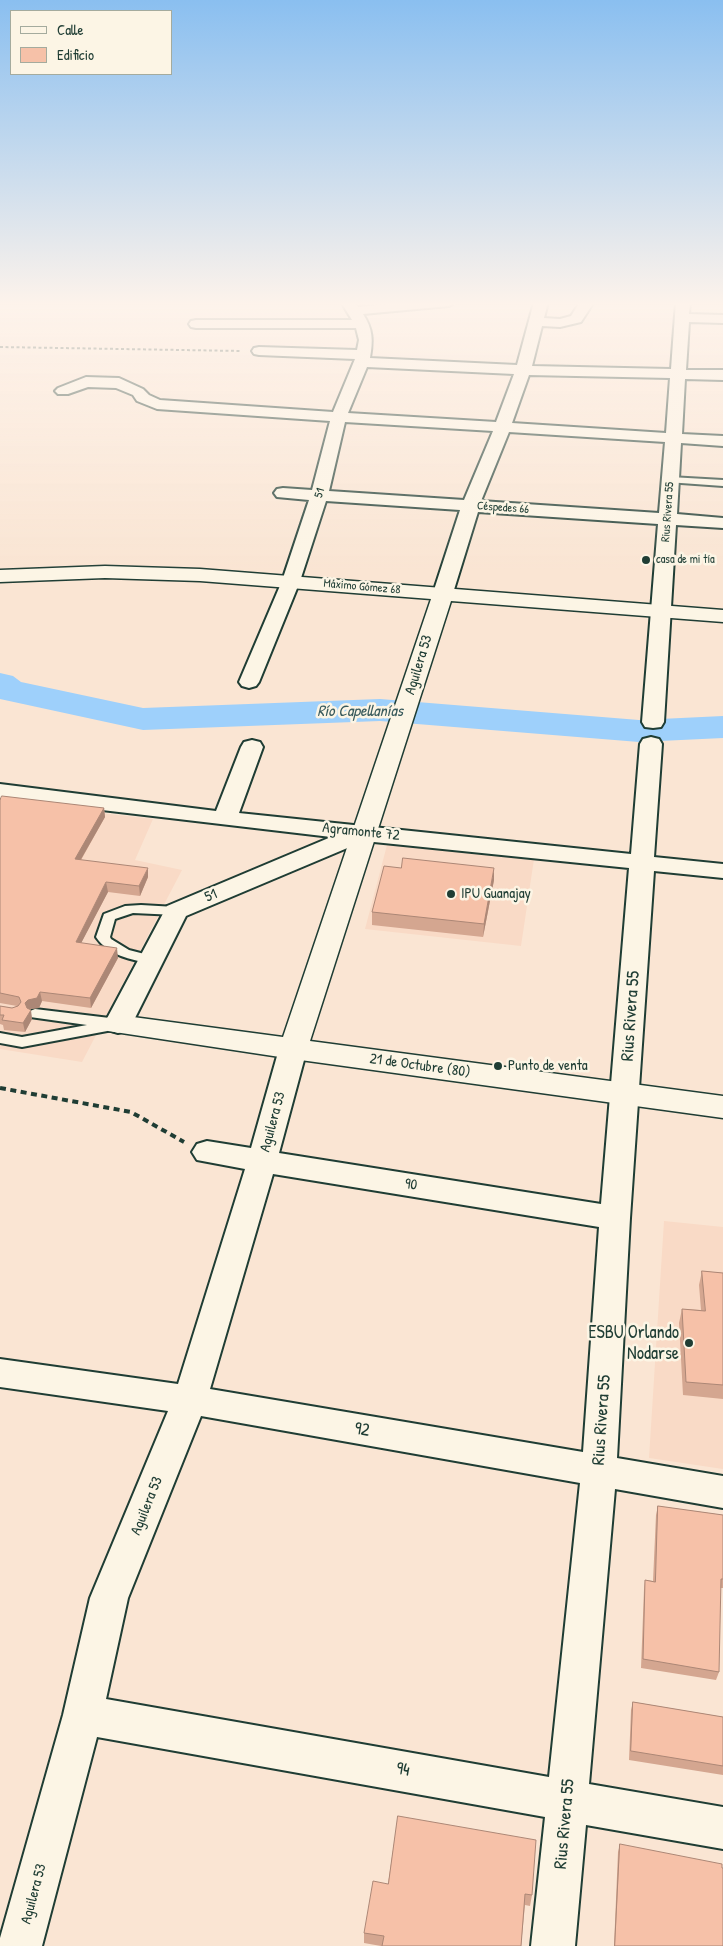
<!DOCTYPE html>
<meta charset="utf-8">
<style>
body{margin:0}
#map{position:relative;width:723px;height:1946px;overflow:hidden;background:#fae5d3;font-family:"Patrick Hand",sans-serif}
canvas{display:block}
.legend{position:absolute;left:10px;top:10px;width:162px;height:65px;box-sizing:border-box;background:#fcf5e5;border:1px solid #a4ab9e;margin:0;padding:6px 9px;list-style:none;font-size:15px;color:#1f3d34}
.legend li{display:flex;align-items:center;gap:10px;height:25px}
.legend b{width:25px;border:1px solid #a4ab9e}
</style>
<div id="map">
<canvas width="723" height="1946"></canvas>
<ul class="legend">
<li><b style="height:6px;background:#fcf5e5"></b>Calle</li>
<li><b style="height:14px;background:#f6c1a8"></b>Edificio</li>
</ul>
</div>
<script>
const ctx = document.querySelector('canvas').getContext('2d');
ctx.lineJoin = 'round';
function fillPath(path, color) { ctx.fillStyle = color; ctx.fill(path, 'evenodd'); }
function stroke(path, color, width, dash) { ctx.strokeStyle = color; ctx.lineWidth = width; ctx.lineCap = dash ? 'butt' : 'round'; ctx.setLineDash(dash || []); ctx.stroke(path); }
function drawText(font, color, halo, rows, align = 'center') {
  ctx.font = font + ' "Patrick Hand",sans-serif'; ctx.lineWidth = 5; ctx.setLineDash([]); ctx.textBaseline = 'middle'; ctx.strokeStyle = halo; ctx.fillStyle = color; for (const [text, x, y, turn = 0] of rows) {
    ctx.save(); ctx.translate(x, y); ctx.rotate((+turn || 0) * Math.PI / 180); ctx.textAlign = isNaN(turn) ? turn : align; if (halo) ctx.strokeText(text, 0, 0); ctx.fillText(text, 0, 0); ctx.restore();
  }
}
const built = new Path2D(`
 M0 802 153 819 135 860 182 870 82 1062 0 1049Z
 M387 845 534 859 521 946 365 929Z
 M664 1221 723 1227V1469L649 1458Z`);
const river = new Path2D(`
 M0 673 13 676 21 682 143 708 380 699 639 720 723 716V738L639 742 380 721 143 730 0 699Z`);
const pathFar1 = new Path2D(`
 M0 347 242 351`);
const path = new Path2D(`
 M0 1088 131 1112 184 1142`);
const lane = new Path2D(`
 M670 477 723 480V486L667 482V478Z
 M141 905 176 907 183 911 176 915 133 913 115 919 110 937 111 939 129 950 156 957 158 960 156 963 151 964C130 959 109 956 96 937L104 914 125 906Z
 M35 1009 118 1019 123 1021 125 1024 123 1027 118 1029 22 1047 0 1043V1033L22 1037 87 1025 30 1017 28 1014 30 1011Z`);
const street = new Path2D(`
 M341 302H355L358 307 409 302H456L449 306 363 314C373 329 373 341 370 358L517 365 534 302H548L544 318 560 319 571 316 580 302H594L581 322 560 327 542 326 532 366 671 369 676 302H690L689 314 723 315V323L689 322 686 370H723V380L685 379 682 434 723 436V446L681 443 677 514 723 518V528L676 525 664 722 661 727 653 728 645 727 642 722 658 524 478 512 453 593 450 597 443 599 436 597 433 593 460 510 326 501 300 581 259 682 256 686 249 688 242 686 239 682 282 581 309 500 277 497 274 493 277 489 283 488 312 490 330 421 157 409 137 401 133 395 116 388 88 387 68 394H58L55 391 58 388 86 377 119 378 143 389 149 395 160 400 333 412 355 359 259 355 254 354 252 351 254 348 259 347 357 350 359 340 356 328H196L191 327 189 324 191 321 196 320H352ZM367 367 514 374 496 422 348 413ZM529 375 670 378 666 433 512 423ZM345 422 493 431 464 500 329 491ZM509 432 665 442 659 513 481 501Z
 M651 737 659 739 662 744 654 857 723 864V878L654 871 630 1218 617 1458 723 1476V1508L615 1489 589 1784 723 1807V1849L586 1825 575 1946H531L545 1817 97 1737 42 1946H0V1938L63 1715 90 1598 168 1411 0 1387V1359L178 1384 245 1169 197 1160 192 1152 197 1144 207 1141 251 1148 279 1049 283 1042 293 1040 303 1042 307 1049 279 1153 601 1204 629 868 364 841 186 916 132 1024 128 1030 118 1033 108 1030 104 1024 167 906 331 837 0 798V784L216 811 241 747 244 742 252 740 260 742 263 747 239 813 631 854 640 744 643 739ZM273 1174 599 1227 583 1452 210 1389ZM201 1416 580 1483 549 1777 106 1699 128 1598Z`);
const secondary = new Path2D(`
 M105 566 200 569 723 610V622L451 601 310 1041 723 1096V1118L293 1059 108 1031 104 1024 108 1017 118 1015 283 1037 431 599 200 581 105 578 0 582V570Z`);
const wall = new Path2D(`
 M0 800 104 808 105 817 81 860 148 877 140 896 108 892 81 943 118 958 91 1008 42 1001 39 1008 30 1009 32 1019 25 1032 4 1030 3 1025 0 1024V1006L12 1008 17 1006 0 1003Z
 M494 880 483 937 372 925V912Z
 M702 1271 723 1273V1399L683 1395 679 1323 682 1309 701 1310 699 1285Z
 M658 1506 723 1515V1588H720L719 1672 716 1680 641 1668 644 1589 645 1580 653 1581 656 1515Z
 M633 1702 723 1717V1775L629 1760 631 1710Z
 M398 1816 532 1895 530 1906 525 1905 521 1946H381L364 1943V1933L388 1884Z
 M620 1844 723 1946H614L618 1852Z`);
const shadedWall = new Path2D(`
 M104 808 105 817 76 868 75 859Z
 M148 868V877L140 896 139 886Z
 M494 868V880L483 937 484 924Z
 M106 882 108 892 77 951 76 942Z
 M117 948 118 958 91 1008 90 998Z
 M40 992 42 1001 39 1008 29 1009 26 1013 25 1003 28 1000Z
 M31 1010 32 1019 25 1032 23 1023Z`);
const building = new Path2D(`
 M2 796 104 808 75 859 148 868 139 886 106 882 76 942 117 948 90 998 40 992 37 998 28 1000 25 1003 27 1008 31 1010 23 1023 2 1020 4 1015H0V1006L12 1008 18 1006 21 1002 19 997 0 993V800Z
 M403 858 494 868 484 924 372 912 384 866 401 868Z
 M702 1271 723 1273V1385L686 1382 682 1309 705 1311Z
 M658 1506 723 1515V1579H721L719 1672 643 1659 645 1580 655 1582Z
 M633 1702 723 1717V1766L631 1751Z
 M398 1816 536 1840 532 1895 525 1894 521 1946H382L384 1936 364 1933 373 1881 388 1884Z
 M620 1844 722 1864V1868H723V1946H615Z`);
const markers = [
 [646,560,5,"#1f3d34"],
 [451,894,5,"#1f3d34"],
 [498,1066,5,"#1f3d34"],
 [689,1343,5,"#1f3d34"]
];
const farStreetnames = [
 ["51",320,493,-75],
 ["Céspedes 66",503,508,4],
 ["Rius Rivera 55",668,512,-86],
 ["Máximo Gómez 68",362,587,5]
];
const farPoinames = [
 ["casa de mi tía",656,560]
];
const streetNames = [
 ["Aguilera 53",419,665,-73],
 ["Agramonte 72",361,832,6],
 ["51",211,896,-23],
 ["21 de Octubre (80)",420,1066,8],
 ["Aguilera 53",273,1122,-75],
 ["90",411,1185,9],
 ["Aguilera 53",147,1506,-68],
 ["Aguilera 53",34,1894,-75]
];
const poiNames = [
 ["IPU Guanajay",461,894],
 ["Punto de venta",508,1066]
];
const waterNames = [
 ["Río Capellanías",360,712]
];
const nearStreetnames = [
 ["Rius Rivera 55",631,1016,-86],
 ["Rius Rivera 55",602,1420,-86],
 ["92",362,1430,10],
 ["94",403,1770,10],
 ["Rius Rivera 55",565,1824,-85]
];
const nearPoinames = [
 ["ESBU Orlando",679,1333],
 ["Nodarse",679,1354]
];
fillPath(built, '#f9dac6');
fillPath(river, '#9ed0fb');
stroke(lane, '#1f3d34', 4);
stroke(street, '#1f3d34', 4);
stroke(secondary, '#1f3d34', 3);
stroke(pathFar1, '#1f3d34', 2, [3, 2.5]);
stroke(path, '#1f3d34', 4, [6, 4.5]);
fillPath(lane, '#fcf5e5');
fillPath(street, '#fcf5e5');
fillPath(secondary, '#fcf5e5');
fillPath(wall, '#d4a690');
fillPath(shadedWall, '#ac8776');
fillPath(building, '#f6c1a8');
stroke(building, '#ac8776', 1);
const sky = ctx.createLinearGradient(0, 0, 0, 574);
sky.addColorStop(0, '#8abff0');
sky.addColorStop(0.53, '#fdf3eb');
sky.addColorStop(1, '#fdf3eb00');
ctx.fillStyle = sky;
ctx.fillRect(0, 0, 723, 574);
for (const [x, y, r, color] of markers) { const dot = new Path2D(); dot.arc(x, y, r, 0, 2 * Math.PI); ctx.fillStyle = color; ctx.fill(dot); stroke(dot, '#fcf5e5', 2); }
drawText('12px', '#1f3d34', '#fcf5e5', farStreetnames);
drawText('12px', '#1f3d34', '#fcf5e5', farPoinames, 'left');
drawText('15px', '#1f3d34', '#fcf5e5', streetNames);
drawText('15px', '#1f3d34', '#fcf5e5', poiNames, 'left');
drawText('italic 16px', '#385a5c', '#fcf5e5', waterNames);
drawText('18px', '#1f3d34', '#fcf5e5', nearStreetnames);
drawText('18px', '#1f3d34', '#fcf5e5', nearPoinames, 'right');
</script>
